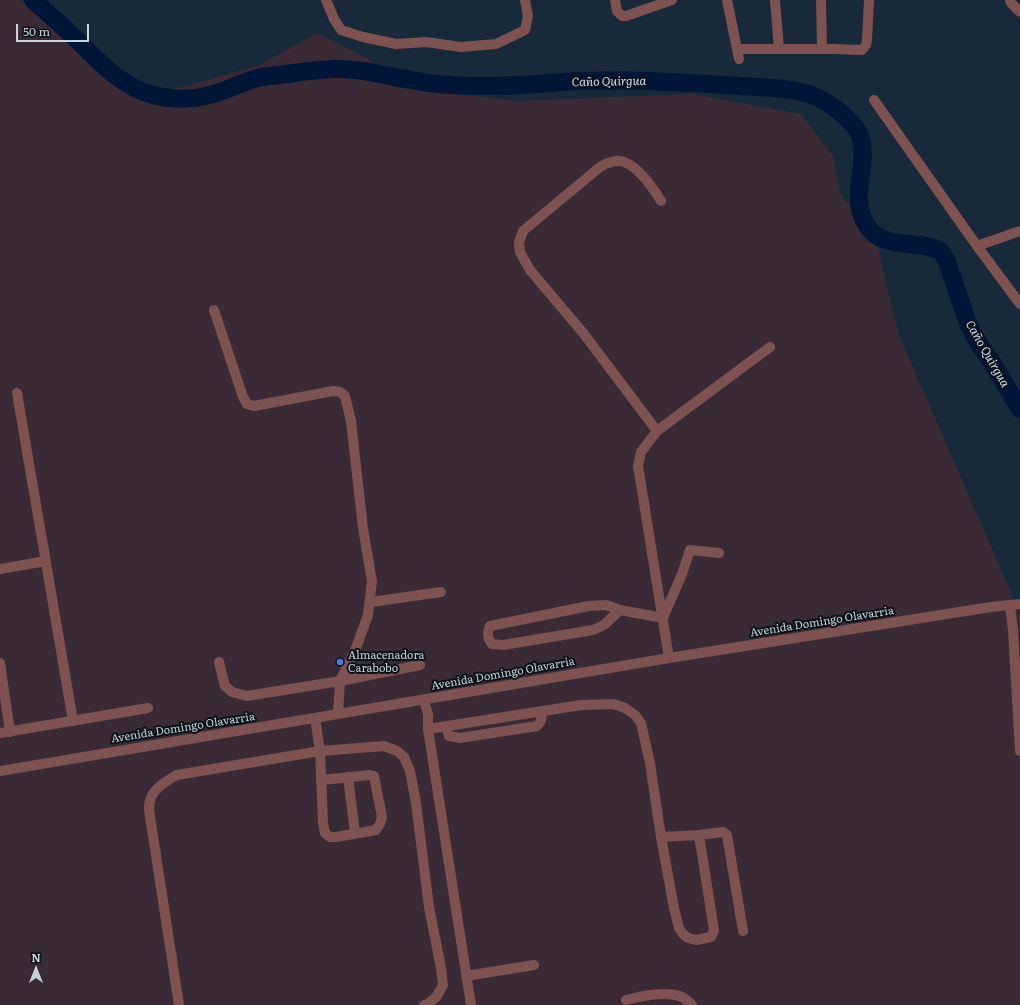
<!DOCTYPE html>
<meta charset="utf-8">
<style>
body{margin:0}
#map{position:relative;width:1020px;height:1005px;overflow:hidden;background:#182a39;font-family:Literata,serif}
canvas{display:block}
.north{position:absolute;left:16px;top:949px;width:40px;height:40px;-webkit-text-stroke:3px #0a1218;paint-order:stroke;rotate:0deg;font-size:11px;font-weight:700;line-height:16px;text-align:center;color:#c8d4dd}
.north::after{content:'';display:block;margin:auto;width:14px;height:18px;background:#c8d4dd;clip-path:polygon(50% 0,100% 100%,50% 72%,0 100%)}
.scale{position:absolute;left:16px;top:24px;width:73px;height:18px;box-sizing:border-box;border:2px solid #c8d4dd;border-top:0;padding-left:5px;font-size:12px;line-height:14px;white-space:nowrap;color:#c8d4dd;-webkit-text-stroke:3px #0a1218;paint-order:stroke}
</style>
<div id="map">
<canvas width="1020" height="1005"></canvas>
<div class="north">N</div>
<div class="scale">50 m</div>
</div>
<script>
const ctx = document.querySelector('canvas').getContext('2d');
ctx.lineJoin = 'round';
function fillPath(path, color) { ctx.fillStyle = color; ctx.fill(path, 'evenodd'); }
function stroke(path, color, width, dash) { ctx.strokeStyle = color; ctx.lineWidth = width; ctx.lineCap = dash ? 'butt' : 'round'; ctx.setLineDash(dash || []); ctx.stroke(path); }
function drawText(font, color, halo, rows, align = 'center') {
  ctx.font = font + ' Literata,serif'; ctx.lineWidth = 4; ctx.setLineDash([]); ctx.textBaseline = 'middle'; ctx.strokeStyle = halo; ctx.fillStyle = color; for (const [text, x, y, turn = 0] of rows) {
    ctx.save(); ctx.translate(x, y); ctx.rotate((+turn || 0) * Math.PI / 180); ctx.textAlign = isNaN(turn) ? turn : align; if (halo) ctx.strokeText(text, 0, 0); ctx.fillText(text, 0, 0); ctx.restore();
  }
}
const industrial = new Path2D(`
 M0 0H20L152 95 258 66 317 33 368 59 393 87 517 101 692 94 801 114 833 156 840 193 877 243 898 333 1020 613V1005H0Z`);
const river = new Path2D(`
 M33 0C46 12 60 24 73 36 95 57 115 81 144 92 165 100 191 101 213 94 228 90 243 82 258 78 265 76 272 76 279 75 297 72 315 70 333 69 360 68 385 76 412 80 435 85 459 86 482 86 514 87 546 83 578 81 632 79 685 82 739 86 771 88 805 86 832 106 841 112 853 123 858 132 874 162 843 198 871 231 888 250 928 239 942 253 943 255 946 260 947 262L969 326 979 344 991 361 1020 409`);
const minor = new Path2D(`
 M326 0 334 19 341 30 363 37 396 44 426 42 461 47 496 44 525 30 528 16 525 0
 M615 0 617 11 622 16H626L672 0
 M727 0 739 59
 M775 0 779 49
 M821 0 822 49
 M1010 0 1011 3 1020 12
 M737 49H834L862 50 866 45 867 40 869 0
 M874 100 977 246 1020 304
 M977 246 1020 231
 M214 310 243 397 247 404 254 406 333 391 340 392 345 396 351 421 363 528 372 581 368 615 356 648 340 681 338 714
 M17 393 73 721
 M657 431 584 334 530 270 520 252 519 242 523 231 600 167C606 163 616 159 624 162 639 167 653 188 661 201
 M0 569 46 561
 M371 602 441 592
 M1010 605 1013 630 1020 751
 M620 610 604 625 593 630 503 645 492 644C487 638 487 633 490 626L589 606 606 605 620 610 663 618 682 574 690 550 719 553
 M669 658 638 466 641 452 657 431 770 347
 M219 662 225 686 232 692 247 696 340 681 420 665
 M0 663 10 732
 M424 700 428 714V729L471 1005
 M315 718 320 751 323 823 325 833 330 837H336L376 830 380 824 382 817 374 776 370 775 322 780
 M446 726 449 736 460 738 537 726C542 721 542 718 541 711
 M428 729 581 705 614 704 625 708 635 715 641 723 650 763 661 837 674 908 679 928 683 934 688 938 696 940 711 937 714 930 699 835
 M0 733 148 708
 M0 771 669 658 991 607 1020 604
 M348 777 355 833
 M661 837 699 835 723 832 727 835 743 931
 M466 976 534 965
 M626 1000C641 996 667 991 682 997 686 999 689 1002 692 1005
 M179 1005 151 823C150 815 147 805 151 798 154 788 168 780 177 775L320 751 384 746 397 751 404 757 410 771 416 803 429 907 441 968 443 985 437 996 428 1004 424 1005`);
const markers = [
 [340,662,4,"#3f7fe0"]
];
const streetNames = [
 ["Avenida Domingo Olavarria",822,622,-9],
 ["Avenida Domingo Olavarria",503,674,-10],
 ["Avenida Domingo Olavarria",183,728,-9]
];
const poiNames = [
 ["Almacenadora",348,656],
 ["Carabobo",348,669]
];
const waterNames = [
 ["Caño Quirgua",609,82,-1],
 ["Caño Quirgua",987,354,60]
];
fillPath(industrial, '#3a2a35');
stroke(river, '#001538', 18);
stroke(minor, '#7d5251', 10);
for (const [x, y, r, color] of markers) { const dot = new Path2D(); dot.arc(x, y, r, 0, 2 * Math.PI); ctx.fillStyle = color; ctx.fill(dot); stroke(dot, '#0a1218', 1.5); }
drawText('11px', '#c8d4dd', '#0a1218', streetNames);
drawText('11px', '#c8d4dd', '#0a1218', poiNames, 'left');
drawText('italic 12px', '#cddcef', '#0a1218', waterNames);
</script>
